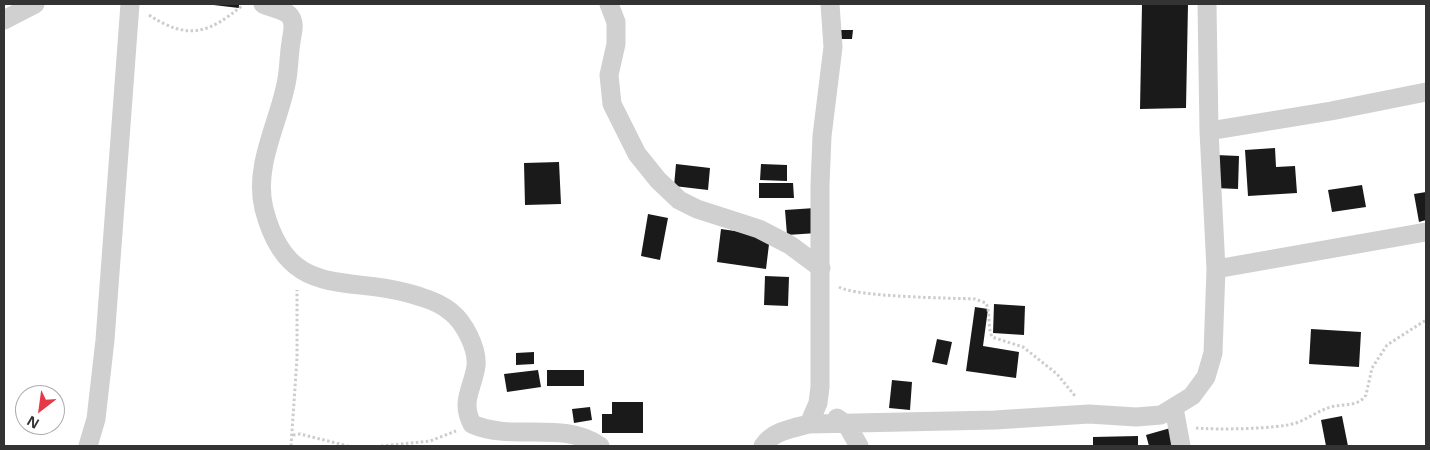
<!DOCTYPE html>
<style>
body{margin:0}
#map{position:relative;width:1430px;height:450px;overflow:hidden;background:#fff;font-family:"Noto Sans",sans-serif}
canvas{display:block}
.frame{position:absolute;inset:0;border:5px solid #333;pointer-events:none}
.north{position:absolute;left:15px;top:385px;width:50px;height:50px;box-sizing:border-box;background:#fff;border:1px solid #adadad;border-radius:50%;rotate:210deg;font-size:14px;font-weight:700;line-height:20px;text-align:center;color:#333}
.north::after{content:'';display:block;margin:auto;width:18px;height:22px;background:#e63946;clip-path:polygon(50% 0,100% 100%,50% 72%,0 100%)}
</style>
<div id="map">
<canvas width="1430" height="450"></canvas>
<div class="frame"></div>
<div class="north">N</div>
</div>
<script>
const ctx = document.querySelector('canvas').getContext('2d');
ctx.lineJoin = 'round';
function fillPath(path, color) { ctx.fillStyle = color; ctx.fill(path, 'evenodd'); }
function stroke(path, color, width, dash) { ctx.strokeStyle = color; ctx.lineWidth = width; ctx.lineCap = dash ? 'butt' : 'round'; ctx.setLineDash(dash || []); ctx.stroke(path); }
const building = new Path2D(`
 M205 4H239V8Z
 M1142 4H1188L1186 108 1140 109Z
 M839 30H853L852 39H839Z
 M1275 148 1276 167 1295 166 1297 193 1248 196 1245 150Z
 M1216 155 1239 156 1238 189 1215 188Z
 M559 162 561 204 525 205 524 163Z
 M676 164 710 168 708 190 674 186Z
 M761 164 787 165V181L760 180Z
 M759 183H793L794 198H759Z
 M1362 185 1366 207 1332 212 1328 190Z
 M1426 192V220L1419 222 1414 194Z
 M815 208 817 233 787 235 785 210Z
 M648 214 668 218 660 260 641 256Z
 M721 229 770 236 766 269 717 262Z
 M765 276 789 277 788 306 764 305Z
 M994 304 1025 306 1024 335 993 333Z
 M975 307 988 309 983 346 1019 352 1016 378 966 371Z
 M1311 329 1361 332 1359 367 1309 364Z
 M937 339 952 342 947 365 932 362Z
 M534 352V364L516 365V353Z
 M538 370 541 387 507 392 504 374Z
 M547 370H584V386H547Z
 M892 380 912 382 910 410 889 408Z
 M612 402H643V433H602V414H612Z
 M590 407 592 420 574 423 572 409Z
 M1342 416 1348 446H1326L1321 420Z
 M1174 427 1179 446H1149L1146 435Z
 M1138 436V446H1093V437Z`);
const path = new Path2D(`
 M149 15C189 41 209 33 243 5
 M839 287C856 297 950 298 975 299L986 303C991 314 987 325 992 337L1023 347 1057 374 1075 396
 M1196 428C1217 430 1278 429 1296 423 1310 418 1320 409 1335 406 1346 404 1359 406 1366 395L1372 368 1387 345 1426 320
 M293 435 300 434 348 446
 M291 446 297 358V290
 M381 446 430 441 456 431`);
const street = new Path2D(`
 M263 4C271 8 284 9 290 16 296 24 292 33 291 42 289 54 289 67 287 79 280 121 253 165 264 209 289 305 350 272 421 297 431 300 443 305 451 312 464 322 478 349 476 366 473 388 460 401 472 424 512 442 563 420 600 446
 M609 4 616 22V44L609 75 612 104 637 154 658 180 679 200 697 209 759 229 790 245 821 268
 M4 20 35 4
 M1209 131 1331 111 1426 92
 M1216 269 1426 232
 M1174 408 1181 446
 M837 418 847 425 859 446
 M809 424 818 403 820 387V185L822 136 833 47 830 4
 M88 446 96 419 105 340 130 4
 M763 446C773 431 793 428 809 424L995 420 1089 414 1136 417 1161 415 1192 396 1206 377 1213 353 1216 269 1209 131 1207 4`);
fillPath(building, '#1a1a1a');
stroke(path, '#cdcdcd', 3, [2.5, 2.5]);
stroke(street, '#d0d0d0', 19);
</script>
